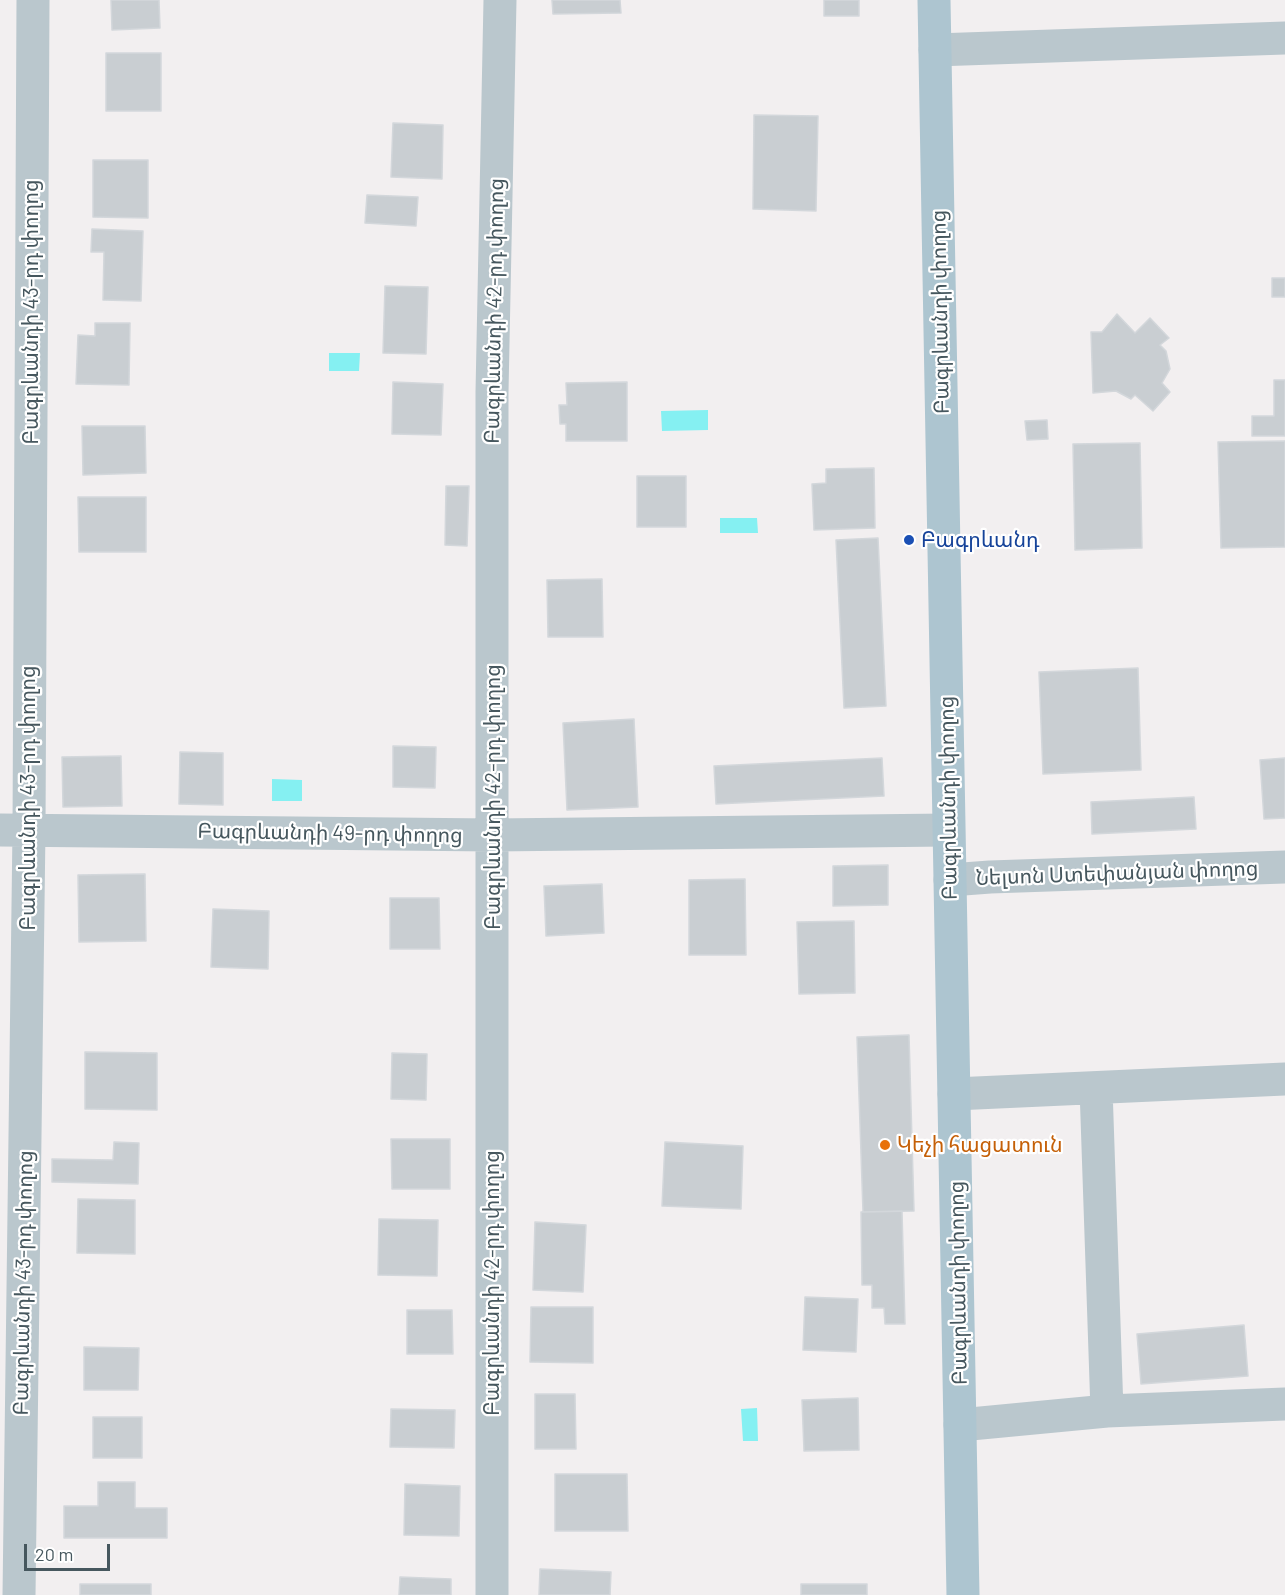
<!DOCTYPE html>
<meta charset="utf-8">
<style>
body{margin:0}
#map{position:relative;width:1285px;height:1595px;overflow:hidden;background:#f2eff0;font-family:Barlow,sans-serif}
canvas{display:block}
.scale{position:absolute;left:24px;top:1544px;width:86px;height:27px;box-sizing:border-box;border:3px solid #46575e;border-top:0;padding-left:8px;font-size:18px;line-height:21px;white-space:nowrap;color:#46575e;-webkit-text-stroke:4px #fff;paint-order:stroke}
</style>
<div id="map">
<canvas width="1285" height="1595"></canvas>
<div class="scale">20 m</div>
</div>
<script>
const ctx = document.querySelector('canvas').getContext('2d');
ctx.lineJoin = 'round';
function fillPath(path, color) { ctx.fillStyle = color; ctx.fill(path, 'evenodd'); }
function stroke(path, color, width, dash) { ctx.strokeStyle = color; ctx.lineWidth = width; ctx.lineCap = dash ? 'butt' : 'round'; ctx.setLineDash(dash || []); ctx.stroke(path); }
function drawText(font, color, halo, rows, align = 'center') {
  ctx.font = font + ' Barlow,"Noto Sans Armenian",sans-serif'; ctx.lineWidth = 4.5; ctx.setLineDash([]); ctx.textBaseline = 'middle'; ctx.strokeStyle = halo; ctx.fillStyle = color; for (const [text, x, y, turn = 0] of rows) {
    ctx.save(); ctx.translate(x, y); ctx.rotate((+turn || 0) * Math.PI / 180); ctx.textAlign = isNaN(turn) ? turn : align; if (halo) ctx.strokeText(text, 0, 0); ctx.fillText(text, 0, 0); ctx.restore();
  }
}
const water = new Path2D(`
 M329 353H360L359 371H329Z
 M708 410V430L662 431 661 411Z
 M720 518H757L758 533H720Z
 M272 779 302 780V801H272Z
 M757 1408 758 1441H743L741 1409Z`);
const building = new Path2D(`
 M111 0H159L160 28 112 30Z
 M552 0H620L621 13 553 14Z
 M824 0H859V16H824Z
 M106 53H161V111H106Z
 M754 115 818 116 816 211 753 209Z
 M393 123 443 125 442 179 391 177Z
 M93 160H148V218L93 217Z
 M367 195 418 197 416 226 365 223Z
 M92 229 143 231 141 301 103 300 104 252H91Z
 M1272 278H1285V297H1272Z
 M385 286 428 287 426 354 383 353Z
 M1117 314 1135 333 1150 318 1169 338 1160 345 1166 351 1170 369 1162 383 1170 392 1153 411 1135 395 1131 399 1116 391 1093 393 1091 332H1102Z
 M95 323H130L129 385 76 384 78 335 95 336Z
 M1274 380H1285V436H1252V416H1274Z
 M393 382 443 384 441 435 392 434Z
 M627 382V441H566V424H560L559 405H567L566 383Z
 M1047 420 1048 439 1027 440 1025 421Z
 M82 426H145L146 473 83 475Z
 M1285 441V547L1221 548 1218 442Z
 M1140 443 1142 548 1075 550 1073 444Z
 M874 468 875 528 814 530 812 484 826 483V469Z
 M637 476H686V527H637Z
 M446 486H469L467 546 445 545Z
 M78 497H146V552H79Z
 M878 538 886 706 844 708 836 540Z
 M602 579 603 637H548L547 580Z
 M1138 668 1141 770 1043 774 1039 672Z
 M634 719 638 807 567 810 563 723Z
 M393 746 436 747 435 788 393 787Z
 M180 752 223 753V805L179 804Z
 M121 756 122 806 63 807 62 757Z
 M882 758 884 796 716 804 714 766Z
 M1285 758V818L1264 819 1260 760Z
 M1194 797 1196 829 1092 834 1091 802Z
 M888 865V905L833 906V866Z
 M145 874 146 941 79 942 78 875Z
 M745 879 746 955H689V880Z
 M602 884 604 933 546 936 544 886Z
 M390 898H439L440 949H390Z
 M213 909 269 911 268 969 211 967Z
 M854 921 855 993 799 994 797 922Z
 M909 1035 914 1211 863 1212 857 1037Z
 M85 1052 157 1053V1110L85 1109Z
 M392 1053 427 1054 426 1100 391 1099Z
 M391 1139H450V1189H392Z
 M114 1142 139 1143 138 1184 52 1182V1159L113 1160Z
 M665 1142 743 1146 741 1209 662 1206Z
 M78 1199 135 1200V1254L77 1253Z
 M902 1211 905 1324H885L884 1308H872V1285H862L861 1212Z
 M379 1219 438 1220 437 1276 378 1275Z
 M535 1222 586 1225 583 1292 533 1290Z
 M805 1297 858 1299 856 1352 803 1350Z
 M531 1307H593V1363L530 1362Z
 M407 1310H452L453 1354H407Z
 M1244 1325 1248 1376 1141 1384 1137 1334Z
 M84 1347 139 1348 138 1390H84Z
 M535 1394H575L576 1449H535Z
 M858 1398 859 1450 804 1451 802 1400Z
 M391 1409 455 1410 454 1448 390 1447Z
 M93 1417H142V1458H93Z
 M555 1474H627L628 1531H555Z
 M98 1482H135V1508H167V1538H64V1506H98Z
 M405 1484 460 1486 459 1536 404 1535Z
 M540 1569 611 1572 610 1595H539Z
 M400 1577 451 1579V1595H399Z
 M80 1584H151V1595H80Z
 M801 1584H867V1595H801Z`);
const minor = new Path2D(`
 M935 50 1285 38
 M0 830 493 835 948 830
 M950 880 990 877 1285 867
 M1096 1088 1107 1411
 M954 1094 1285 1079
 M960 1425 1107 1411 1285 1404
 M19 1595 29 829 33 0
 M492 1595V392L500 0`);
const major = new Path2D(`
 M934 0 963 1595`);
const markers = [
 [909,540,6,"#1a4fb4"],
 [885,1145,6,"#e8710a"]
];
const streetNames = [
 ["Բագրևանդի 42-րդ փողոց",494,311,-89],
 ["Բագրևանդի 43-րդ փողոց",31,312,-90],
 ["Բագրևանդի փողոց",940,312,-91],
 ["Բագրևանդի 42-րդ փողոց",493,797,-90],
 ["Բագրևանդի 43-րդ փողոց",28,798,-90],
 ["Բագրևանդի փողոց",948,798,-91],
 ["Բագրևանդի 49-րդ փողոց",330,833,1],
 ["Նելսոն Ստեփանյան փողոց",1117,873,-2],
 ["Բագրևանդի 43-րդ փողոց",23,1283,-89],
 ["Բագրևանդի 42-րդ փողոց",492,1283,-90],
 ["Բագրևանդի փողոց",958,1283,-91]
];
const transitNames = [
 ["Բագրևանդ",921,540]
];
const foodNames = [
 ["Կեչի հացատուն",897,1145]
];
fillPath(water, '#85f0f2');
fillPath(building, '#c9ced2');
stroke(building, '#d3d7db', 1.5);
stroke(minor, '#bac7cd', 33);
stroke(major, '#adc5d0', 33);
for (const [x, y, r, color] of markers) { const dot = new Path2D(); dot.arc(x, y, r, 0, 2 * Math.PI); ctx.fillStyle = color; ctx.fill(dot); stroke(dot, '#fff', 2); }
drawText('21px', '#46575e', '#fff', streetNames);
drawText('21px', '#164399', '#fff', transitNames, 'left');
drawText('21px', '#c56008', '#fff', foodNames, 'left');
</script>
